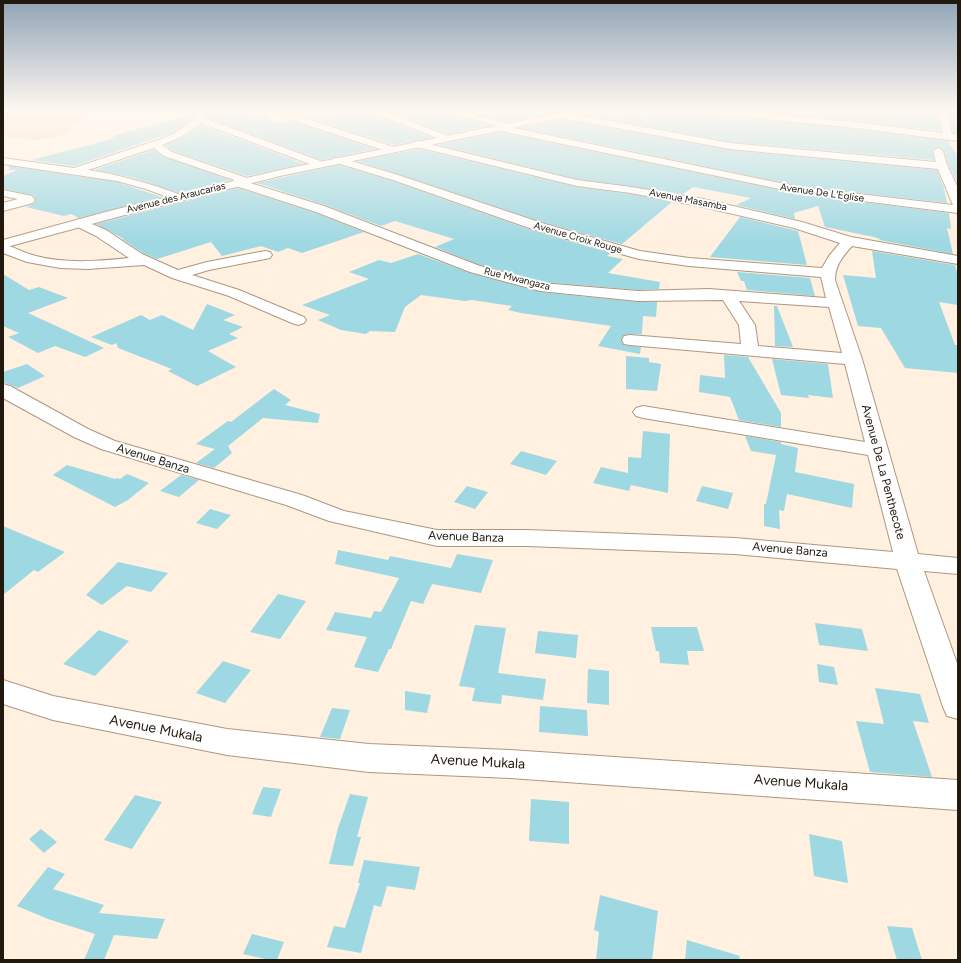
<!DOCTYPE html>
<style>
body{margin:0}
#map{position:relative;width:961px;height:963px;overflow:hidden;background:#fff0e0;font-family:Figtree,sans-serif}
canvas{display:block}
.frame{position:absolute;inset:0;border:4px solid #21180e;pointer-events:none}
</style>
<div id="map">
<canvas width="961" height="963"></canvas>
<div class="frame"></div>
</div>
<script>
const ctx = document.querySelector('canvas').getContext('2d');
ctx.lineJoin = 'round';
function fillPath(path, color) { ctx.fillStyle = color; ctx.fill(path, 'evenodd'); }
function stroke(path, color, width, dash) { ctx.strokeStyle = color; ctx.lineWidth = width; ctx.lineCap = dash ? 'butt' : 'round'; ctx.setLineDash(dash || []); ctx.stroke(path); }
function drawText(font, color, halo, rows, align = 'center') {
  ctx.font = font + ' Figtree,sans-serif'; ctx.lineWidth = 4; ctx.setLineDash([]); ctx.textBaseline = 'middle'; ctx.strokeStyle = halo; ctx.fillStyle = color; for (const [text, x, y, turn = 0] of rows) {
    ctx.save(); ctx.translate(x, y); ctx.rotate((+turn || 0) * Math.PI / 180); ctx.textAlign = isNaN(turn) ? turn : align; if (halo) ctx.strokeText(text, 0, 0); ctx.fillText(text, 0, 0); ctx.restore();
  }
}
const green = new Path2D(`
 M3 110H61L53 115 87 117 75 124 60 137 34 140 3 136V118L5 117 3 116Z`);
const building = new Path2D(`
 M186 110H190L193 118 174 132 74 166 31 160 116 138 110 137 187 115Z
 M201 110H243L254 115 261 114 275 123 293 121 375 149 322 160 205 117Z
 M340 110H369L370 113 432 138 394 145 309 118 340 113Z
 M385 110H447L449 113 490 126 448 134Z
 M465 110H557V112L507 122Z
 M672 110H700L705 114 855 129 948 141 958 157V183L948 164 944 151 939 147 932 150 934 160 730 142 585 115 590 111 621 115 626 112 647 113 652 111 671 113Z
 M743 110H937L941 131 855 121Z
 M948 110 958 111V133H953Z
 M562 119 730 150 937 170 944 188 947 203 799 186 521 128Z
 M201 125 304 164 247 176 173 151 165 145 182 138Z
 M499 132 799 194 949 213 951 229 947 228 953 254 879 240 880 239 874 237 825 227 818 206 794 213 795 219 736 205 751 198 693 187 683 194 577 179 438 145Z
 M419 149 577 187 631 194 672 202 622 244 545 223 358 161Z
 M154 150 164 157 230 180 179 193 135 178 94 170Z
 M339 165 393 181 534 231 611 253 607 256 623 259 608 273 660 282 659 289 638 290 541 282 480 265 435 247 454 239 395 221 381 226 325 205 257 183Z
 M9 166 117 182 162 197 79 218 71 214 64 216 26 207 34 204 36 200 33 195 3 189V176L17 170H9Z
 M238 188 316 213 364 232 302 253 288 248 278 252 261 246 222 256 211 242 157 259 143 253 122 239H124L96 224Z
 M740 217 798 231 807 265 710 257Z
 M872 251 955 265 958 276V305L939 302 955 345H958V373L905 368 881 328 858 326 843 275 876 278Z
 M418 254 470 273 540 292 638 302H657L656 317 643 316 642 334 624 335 621 339 624 345 641 347 640 354 598 346 611 326 521 313 508 310 512 306 472 300 465 301 421 295 405 307 395 332 370 331 366 334 341 330 318 320 330 315 302 305 369 279 349 272 379 260 391 263Z
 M737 272 810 278 815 296 747 290 744 281H741Z
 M3 274 29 290 39 287 68 298 28 313 104 348 85 357 55 346 38 353 8 337 19 333 3 326Z
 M207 304 235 315 223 320 243 327 229 334 238 338 208 351 236 367 197 386 168 371 172 369 118 348 116 343 112 345 91 337 141 315 150 320 162 315 193 330Z
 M774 306H777L793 347 775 346Z
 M724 355 748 357 781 413V427L739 420 730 397 699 392 700 375 725 378Z
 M626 356 649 358V362L661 364 657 391 626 389Z
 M772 359 828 364 833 398 808 395 809 398 781 395Z
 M27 364 45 376 18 388 3 382V372Z
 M274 389 291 400 285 405 320 414 318 423 263 418 228 446 232 453 214 468 196 463 215 449 196 444 228 421 231 422Z
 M643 431 670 434 668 493 631 485 629 491 593 483 601 467 628 473V457L641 458Z
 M745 436 781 442V444L798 448 795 472 854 484 852 508 787 494 784 511 779 510 780 529 764 526V504H766L776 455 751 451Z
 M521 451 557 461 546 475 510 464Z
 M67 465 115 479 118 478 120 479 127 474 149 483 128 500 115 507 53 475Z
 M181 475 199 480 179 497 160 491Z
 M467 486 488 492 475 509 454 502Z
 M702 486 733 493 728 509 696 501Z
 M210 509 231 515 217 529 196 523Z
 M3 526 65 552 38 572 34 570 3 595Z
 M338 550 388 560 390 556 451 568 457 554 493 560 481 593 432 584 423 604 411 601 391 649H389L378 672 354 667 367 637 326 630 335 612 371 618 374 611 381 612 399 578 335 564Z
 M118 562 168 573 151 592 127 586 102 605 86 595Z
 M278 594 306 601 280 639 250 632Z
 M815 623 862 629 868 651 819 645Z
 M475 625 506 628 498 673 546 679 543 700 502 695 501 704 472 701 475 688 459 686Z
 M651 627H697L704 651H687L689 665 660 663 659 651H656Z
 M99 630 129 641 95 676 63 664Z
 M538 631 578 635 576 658 535 653Z
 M223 661 251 670 225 703 196 693Z
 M817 664 834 667 838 685 819 682Z
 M588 669 609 671V705L587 703Z
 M875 688 920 694 929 723 913 721 932 777 870 772 856 721 884 724Z
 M405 691 431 695 427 713 405 710Z
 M540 706 587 710 588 736 539 732Z
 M332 708 350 710 340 739 320 737Z
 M263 787 281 789 271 817 252 814Z
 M350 794 368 797 357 837H361L353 866 329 864 338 828Z
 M135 795 162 802 132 849 104 840Z
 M531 799 569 802V844L529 841Z
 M41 829 57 842 44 853 29 839Z
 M809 834 842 841 848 883 814 876Z
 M364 860 420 867 415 890 387 886 381 907 374 905 361 953 327 947 334 926 345 928 360 883H358Z
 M48 867 65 874 53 889 104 905 99 913 165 919 157 939 114 935 104 960H84L95 934 48 919 17 906Z
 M600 895 658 911 652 960H596L599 932 594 930Z
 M887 926 912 928 922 960H897Z
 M252 934 284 942 277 960H270L243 954Z
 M687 940 740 956 739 960H685Z`);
const minor = new Path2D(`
 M191 110H199L204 118 323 162 324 164 323 166H315L201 123 181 137 162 145 172 152 250 179 252 181 250 183 324 206 480 266 541 283 638 291 709 289 826 298 821 277 689 266 639 259 535 230 393 180 334 162 333 160 334 158H342L401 176 545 224 640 251 689 258 822 268 829 256 840 243 794 228 703 207 631 193 577 186 413 146 411 144 416 141 577 180 631 187 703 199 802 222 851 237 958 256V264L852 246C843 256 835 265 835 280L862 359 918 554 958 558V574L924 571 958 666V719L947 716 943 707 897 569 735 554 527 546H437L329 521 286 505 101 449 74 437 3 398V384L10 386 88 429 115 441 302 495 344 511 437 530H527L735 538 893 552 868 455 643 418 636 416 633 412 636 408 643 406 865 442 845 364 630 345 624 344 622 340 624 336 630 335 741 344 739 325 723 300 638 301 540 291 470 272 316 212 233 185 231 183 234 180 164 156 154 148 88 170C120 175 150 183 181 195L183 197 181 199H173L146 189 117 181 3 164V158L74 168 164 138 175 133 195 119ZM739 301 829 307 842 353 758 346 755 325Z
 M277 110H287L307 119 394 147 395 149 390 152 386 151 301 123 278 112Z
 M370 110H381L448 136 450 138 445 141 442 140 371 112Z
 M448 110H460L508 124 509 127 799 187 953 205 938 169 730 149 562 118 558 115 562 112 730 143 936 162 933 151 938 148 943 151 947 165 958 188V213L799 193 500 131 497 130 495 128 497 126 449 112Z
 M701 110H729L855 122 943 133 938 110H946L952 134 958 135V141L855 128 705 113Z
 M3 190 32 196 35 200 33 203 3 211V203L18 199 3 196Z
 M80 219 106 230 142 254 178 270 207 262 265 251 270 252 272 255 270 258 209 270 192 275 239 290 304 317 306 320 304 323 298 325 292 323 229 296 172 278 144 265 88 269 60 268 27 262 3 253V244C14 247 24 253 36 256 66 264 99 261 129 258L96 236 76 226 74 223 76 220Z
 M3 680 53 696 227 729 369 744 510 750 958 780V810L510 778 369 772 227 755 53 720 3 704Z`);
const tertiary = new Path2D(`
 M574 110H589L585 113 280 176 121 216 3 248V240L113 210 280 170Z`);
const farStreetnames = [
 ["Avenue De L'Eglise",822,193,8],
 ["Avenue des Araucarias",176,198,-14],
 ["Avenue Masamba",688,200,11],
 ["Avenue Croix Rouge",578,238,16],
 ["Rue Mwangaza",517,279,14]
];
const streetNames = [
 ["Avenue Banza",153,459,17],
 ["Avenue De La Penthecote",883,472,75],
 ["Avenue Banza",466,537,2],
 ["Avenue Banza",790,550,5]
];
const nearStreetnames = [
 ["Avenue Mukala",156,729,11],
 ["Avenue Mukala",478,762,3],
 ["Avenue Mukala",801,783,4]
];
fillPath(green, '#f4d5b2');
fillPath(building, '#9ed8e2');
stroke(minor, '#ae977e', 2);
stroke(tertiary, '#ae977e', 2);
fillPath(minor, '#fff');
fillPath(tertiary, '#fff');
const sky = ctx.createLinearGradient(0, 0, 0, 245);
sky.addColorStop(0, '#90a4b6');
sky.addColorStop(0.45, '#fff8f1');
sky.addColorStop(1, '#fff8f100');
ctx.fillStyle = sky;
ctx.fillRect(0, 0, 961, 245);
drawText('10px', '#21180e', '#fff', farStreetnames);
drawText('12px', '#21180e', '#fff', streetNames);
drawText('14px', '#21180e', '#fff', nearStreetnames);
</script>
